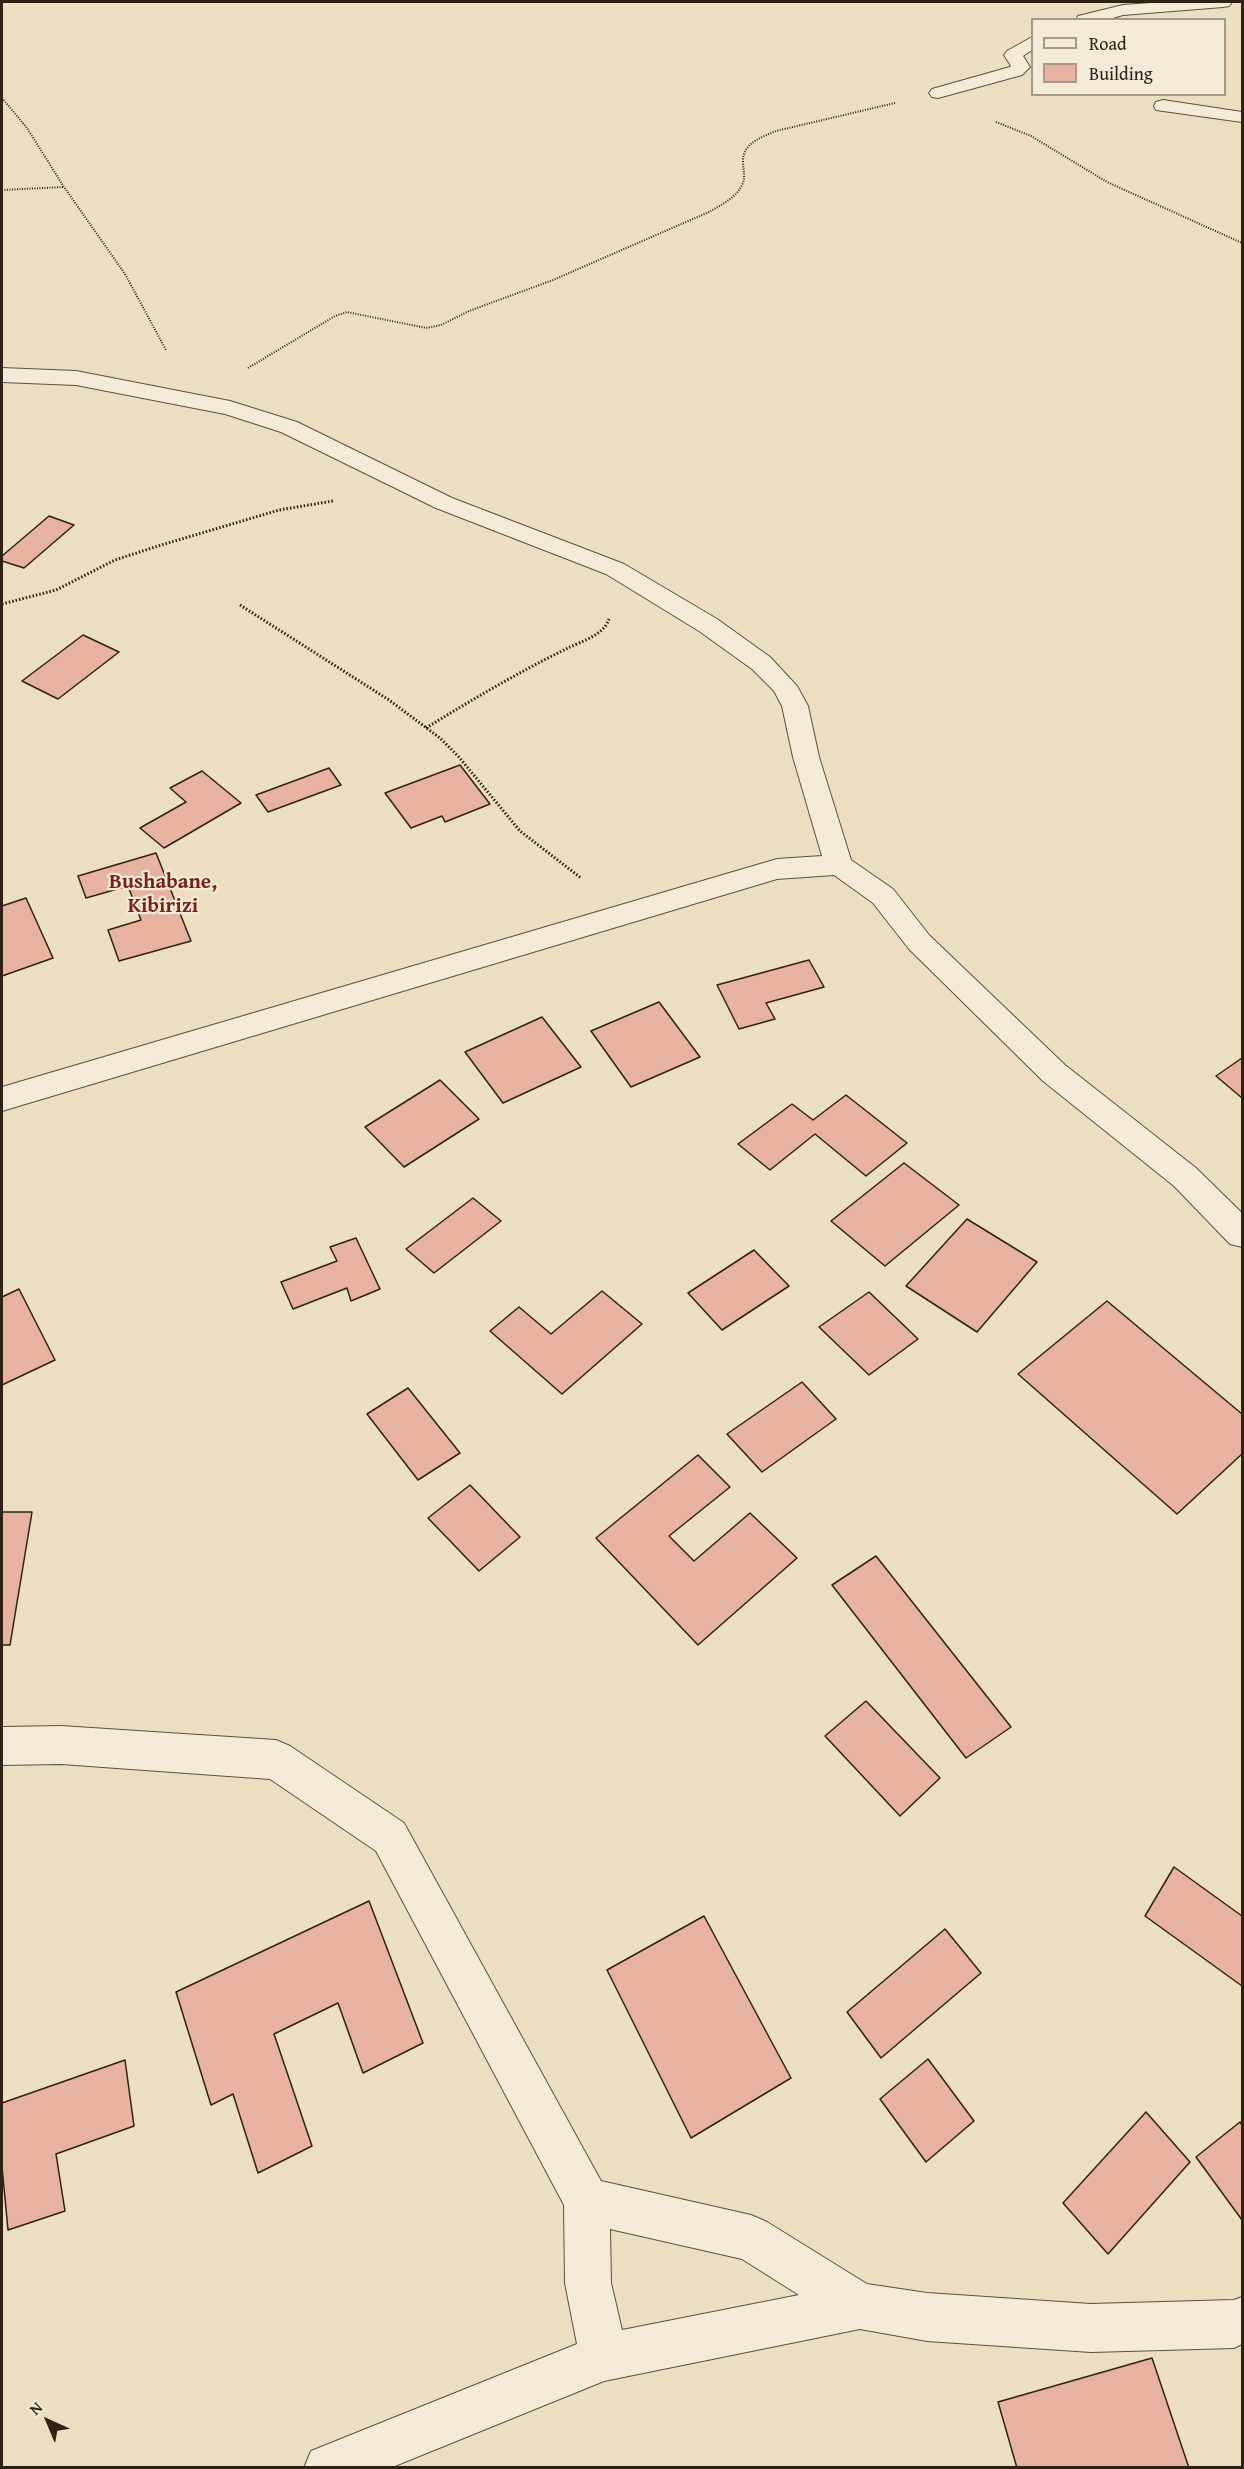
<!DOCTYPE html>
<style>
body{margin:0}
#map{position:relative;width:1244px;height:2469px;overflow:hidden;background:#ecdec1;font-family:"Gentium Book Plus",serif}
canvas{display:block}
.frame{position:absolute;inset:0;border:3px solid #2f2114;pointer-events:none}
.legend{position:absolute;left:1031px;top:18px;width:195px;height:78px;box-sizing:border-box;background:#f3ead7;border:2px solid #a59a89;margin:0;padding:8px 10px;list-style:none;font-size:18px;color:#2f2114}
.legend li{display:flex;align-items:center;gap:12px;height:30px}
.legend b{width:30px;border:2px solid #a59a89}
.north{position:absolute;left:18px;top:2391px;width:60px;height:60px;-webkit-text-stroke:4px #f3ead7;paint-order:stroke;rotate:316deg;font-size:16px;font-weight:700;line-height:24px;text-align:center;color:#2f2114}
.north::after{content:'';display:block;margin:auto;width:21px;height:27px;background:#2f2114;clip-path:polygon(50% 0,100% 100%,50% 72%,0 100%)}
</style>
<div id="map">
<canvas width="1244" height="2469"></canvas>
<div class="frame"></div>
<ul class="legend">
<li><b style="height:8px;background:#f3ead7"></b>Road</li>
<li><b style="height:16px;background:#e7b2a0"></b>Building</li>
</ul>
<div class="north">N</div>
</div>
<script>
const ctx = document.querySelector('canvas').getContext('2d');
ctx.lineJoin = 'round';
function fillPath(path, color) { ctx.fillStyle = color; ctx.fill(path, 'evenodd'); }
function stroke(path, color, width, dash) { ctx.strokeStyle = color; ctx.lineWidth = width; ctx.lineCap = dash ? 'butt' : 'round'; ctx.setLineDash(dash || []); ctx.stroke(path); }
function drawText(font, color, halo, rows, align = 'center') {
  ctx.font = font + ' "Gentium Book Plus",serif'; ctx.lineWidth = 4.5; ctx.setLineDash([]); ctx.textBaseline = 'middle'; ctx.strokeStyle = halo; ctx.fillStyle = color; for (const [text, x, y, turn = 0] of rows) {
    ctx.save(); ctx.translate(x, y); ctx.rotate((+turn || 0) * Math.PI / 180); ctx.textAlign = isNaN(turn) ? turn : align; if (halo) ctx.strokeText(text, 0, 0); ctx.fillText(text, 0, 0); ctx.restore();
  }
}
const building = new Path2D(`
 M49 516 74 525 24 568 2 561V556Z
 M83 635 119 652 58 699 22 681Z
 M460 765 490 804 445 822 442 816 411 828 385 793Z
 M329 768 341 785 268 812 256 795Z
 M202 771 241 803 164 848 140 828 186 802 170 788Z
 M156 853 191 941 119 961 108 930 141 920 128 886 86 898 78 876Z
 M26 898 53 958 2 976V906Z
 M809 960 824 987 766 1003 775 1019 739 1029 717 985Z
 M659 1002 700 1057 631 1087 591 1031Z
 M542 1017 581 1067 503 1103 465 1052Z
 M1242 1058V1098L1216 1076Z
 M440 1080 479 1119 404 1167 365 1127Z
 M846 1095 907 1143 866 1176 815 1134 770 1170 738 1144 792 1104 813 1120Z
 M904 1163 959 1205 885 1266 831 1221Z
 M473 1198 501 1221 434 1273 406 1249Z
 M967 1219 1037 1262 977 1332 906 1286Z
 M356 1238 380 1289 351 1301 347 1288 293 1309 281 1282 337 1261 330 1247Z
 M754 1250 789 1286 722 1330 688 1293Z
 M19 1289 55 1360 2 1385V1297Z
 M602 1291 642 1324 562 1394 490 1331 519 1307 551 1334Z
 M869 1292 918 1339 869 1375 819 1327Z
 M1107 1301 1242 1414V1454L1177 1514 1018 1374Z
 M802 1382 836 1419 762 1472 727 1434Z
 M408 1388 460 1453 418 1480 367 1414Z
 M698 1455 730 1487 669 1536 694 1561 750 1513 797 1558 698 1645 596 1538Z
 M470 1485 520 1537 479 1571 428 1518Z
 M2 1512H32L10 1645H2Z
 M876 1556 1011 1727 966 1758 832 1585Z
 M866 1701 940 1778 900 1816 825 1736Z
 M1174 1867 1242 1916V1986L1145 1916Z
 M369 1901 423 2043 363 2073 338 2003 274 2034 312 2146 258 2173 233 2094 211 2105 176 1992Z
 M704 1916 791 2078 691 2138 607 1970Z
 M945 1929 981 1973 881 2058 847 2012Z
 M928 2059 974 2121 926 2162 880 2099Z
 M125 2060 134 2126 56 2154 65 2211 8 2230 2 2167V2103Z
 M1146 2112 1190 2162 1108 2254 1063 2203Z
 M1240 2122 1242 2125V2220L1196 2157Z
 M1152 2358 1189 2468H1017L998 2402Z`);
const pathFar1 = new Path2D(`
 M2 98 27 128 64 187 125 274 166 350
 M996 122 1031 136 1107 182 1242 243
 M2 190 64 187
 M248 368 335 316 347 312 426 328 441 325 469 311 553 280 709 212C721 205 736 198 742 185 746 177 743 170 743 161 743 143 762 137 776 131L895 103`);
const path = new Path2D(`
 M2 604 56 590 115 560 158 546 279 510 333 501
 M240 605 389 700 440 738 458 756 520 831 581 878
 M426 728C473 699 519 672 568 648 582 641 604 635 609 619`);
const minor = new Path2D(`
 M1165 2H1232L1229 6 1223 7 1123 15 1106 20H1076L1078 16 1123 5Z
 M1032 37V50L1023 56 1030 67 1022 75 938 98 932 97 929 93 932 89 1010 67 1011 66 1004 55 1007 51Z
 M1163 100 1242 112V122L1156 110 1154 106 1156 102Z
 M2 368 76 371 230 401 297 422 452 498 624 564 717 619 770 657 797 686 808 706 819 757 851 860 893 889 929 935 1065 1065 1196 1168 1242 1213V1247L1230 1244 1174 1186 1043 1081 909 949 873 903 834 875 777 879 2 1111V1087L777 859 822 856 793 757 782 706 774 691 752 669 699 631 606 574 436 508 281 432 225 414 76 385 2 382Z
 M61 1726 276 1740 290 1746 404 1823 601 2181 751 2215 767 2222 867 2284 927 2293 1091 2304 1234 2300 1242 2297V2344L1234 2348 1091 2352 927 2341 860 2329 604 2381 390 2468H304L311 2451 577 2344 565 2283 564 2205 376 1851 270 1779 61 1764 2 1765V1727ZM610 2229 742 2259 799 2295 622 2330 611 2283Z`);
const neighbourhoodNames = [
 ["Bushabane,",163,883],
 ["Kibirizi",163,907]
];
fillPath(building, '#e7b2a0');
stroke(building, '#2f2114', 1.5);
stroke(minor, '#5e503f', 2);
stroke(pathFar1, '#2f2114', 2, [1, 1.5]);
stroke(path, '#2f2114', 3, [1.5, 2]);
fillPath(minor, '#f3ead7');
drawText('bold 21px', '#7a1f14', '#f3ead7', neighbourhoodNames);
</script>
